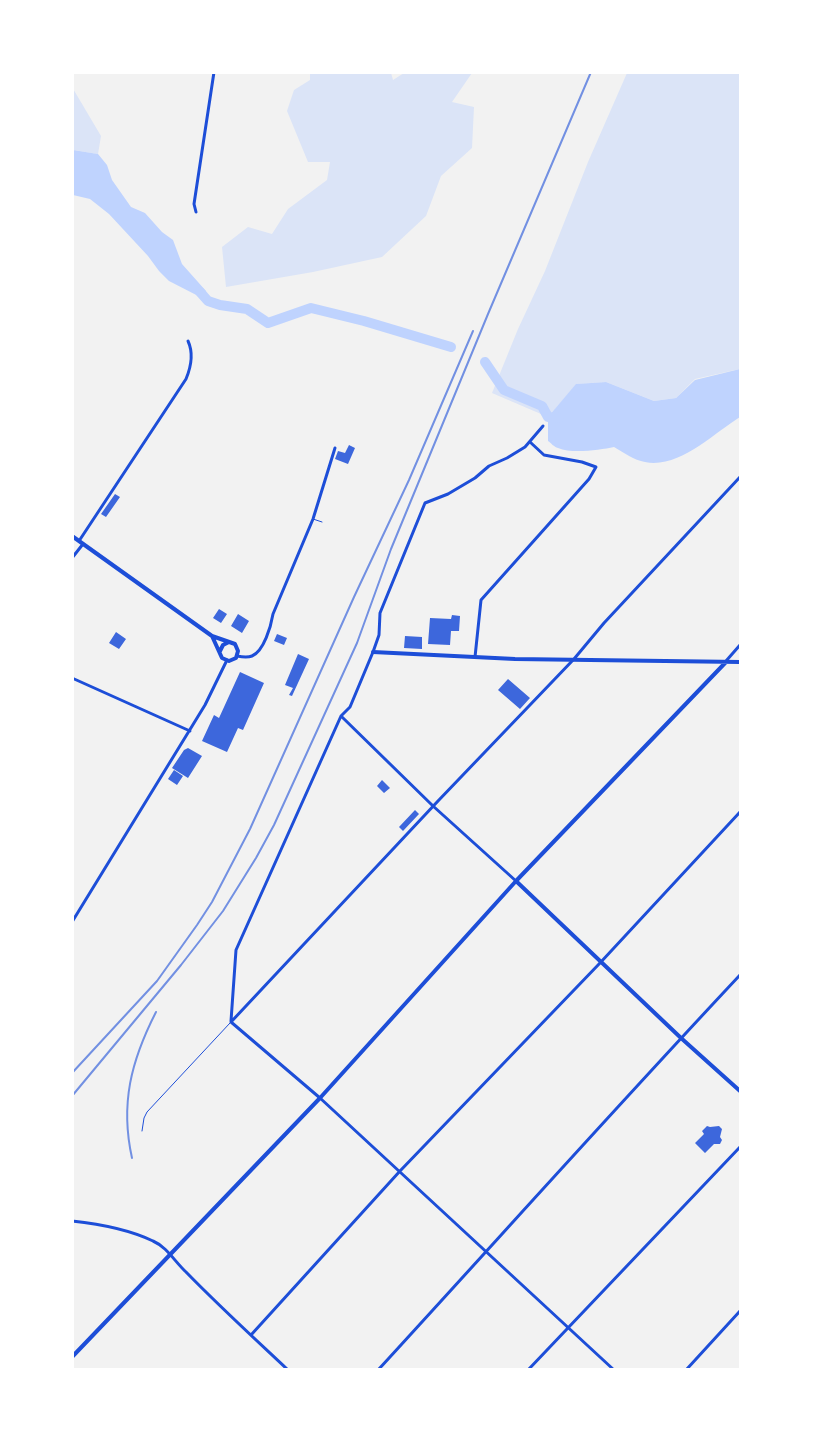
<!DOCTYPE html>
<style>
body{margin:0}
#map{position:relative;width:813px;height:1442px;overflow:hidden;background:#f2f2f2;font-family:"Roboto Serif",serif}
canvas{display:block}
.frame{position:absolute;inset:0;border:74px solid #fff;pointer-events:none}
</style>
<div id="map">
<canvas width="813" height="1442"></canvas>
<div class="frame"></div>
</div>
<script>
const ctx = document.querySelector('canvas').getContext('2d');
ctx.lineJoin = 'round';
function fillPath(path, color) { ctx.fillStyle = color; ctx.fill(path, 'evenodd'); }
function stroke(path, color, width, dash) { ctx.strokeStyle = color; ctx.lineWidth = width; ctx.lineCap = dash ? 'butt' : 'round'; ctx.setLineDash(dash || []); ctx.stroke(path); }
const green = new Path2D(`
 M331 73H391L393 80 404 73H472L452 102 474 107 472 148 441 176 426 216 382 257 313 272 226 287 222 247 248 227 272 234 288 209 327 180 330 162H308L287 111 294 90 310 80V73H329L330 74Z
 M627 73H740V369L695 379 676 398 654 401 606 382 577 384 548 417 492 393 518 329 545 271 588 162Z
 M72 87 101 136 98 154 73 150Z`);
const water = new Path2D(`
 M73 150 98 154 107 165 112 180 131 207 145 213 162 232 173 240 182 264 206 291 208 301 169 281 159 271 148 256 109 214 90 199 73 195Z
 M740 369V417C714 433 679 469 645 462 634 460 624 453 614 447 600 450 572 454 558 448 554 447 551 443 548 441V417L576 384 606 382 654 401 676 398 695 380Z`);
const river = new Path2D(`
 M200 292 208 301 220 305 247 309 268 323 311 308 364 321 451 347
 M485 362 504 390 542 406 548 417 559 418`);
const building = new Path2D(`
 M349 445 355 448 348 464 335 459 338 451 345 453Z
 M115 494 120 497 106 517 101 514Z
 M219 609 227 614 221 623 213 618Z
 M238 614 249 621 242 633 231 626Z
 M452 615 460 616 459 631H451L450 645 428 644 430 618 451 619Z
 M116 632 126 639 119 649 109 643Z
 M277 634 287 638 284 645 274 641Z
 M405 636 422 637V649L404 648Z
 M298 654 309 659 292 696 289 695 293 688 285 685Z
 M240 672 264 683 243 730 238 728 227 752 202 741 214 715 219 718Z
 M508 679 530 698 520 709 498 690Z
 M188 748 202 756 188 778 172 768 184 750Z
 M174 770 183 776 177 785 168 779Z
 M382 780 390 788 384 793 377 786Z
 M415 810 419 814 403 831 399 827Z
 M707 1126 710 1127 719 1126 722 1129 720 1137 722 1140 720 1144H714L705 1153 695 1143 704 1134 702 1131Z`);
const service = new Path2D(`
 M313 519 322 522
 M142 1131 144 1118 147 1112 230 1023`);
const minor = new Path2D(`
 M196 212 194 204 214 72
 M79 541 186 379C191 367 194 354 188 341
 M72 558 83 544
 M237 656C242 657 247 658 252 656 264 651 271 626 273 614L313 519 335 448
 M475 657 481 600 589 479 596 467 582 462 544 455 530 442
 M726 661 740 645
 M72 678 190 731
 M341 716 433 806 516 881
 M72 922 205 705 227 660
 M231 1021 236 950 341 716 350 707 373 652 379 635 380 613 425 503 448 494 475 478 489 466 507 458 525 447 543 426
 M231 1022 438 801 574 659 604 623 740 477
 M231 1022 320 1098 614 1370
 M72 1221C100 1224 128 1229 153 1241 167 1247 175 1262 186 1272 219 1306 253 1337 288 1370
 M251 1335 400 1171 600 963 740 812
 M378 1370C499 1238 618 1105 740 975
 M528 1370 740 1147
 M686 1370 740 1311`);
const tertiary = new Path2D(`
 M72 536 212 636 235 644 238 651 236 658 229 661 222 658 212 636
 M220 651 223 645 229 642
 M373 652 515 659 740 662
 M516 881 681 1038 740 1091
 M72 1357 320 1098 516 881 726 662`);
const rail = new Path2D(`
 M72 1073 157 981 197 925 212 902 250 829 354 597 409 480 473 331
 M72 1096 181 965 223 911 256 858 274 825 357 643 391 549 488 314 591 72
 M132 1158C120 1104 131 1061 156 1012`);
fillPath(green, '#dbe4f7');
fillPath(water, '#bfd3fe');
stroke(river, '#bfd3fe', 10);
fillPath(building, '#3d67dc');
stroke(service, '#1d4ed8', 1);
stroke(minor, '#1d4ed8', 3);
stroke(tertiary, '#1d4ed8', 4);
stroke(rail, '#7290e2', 2);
</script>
